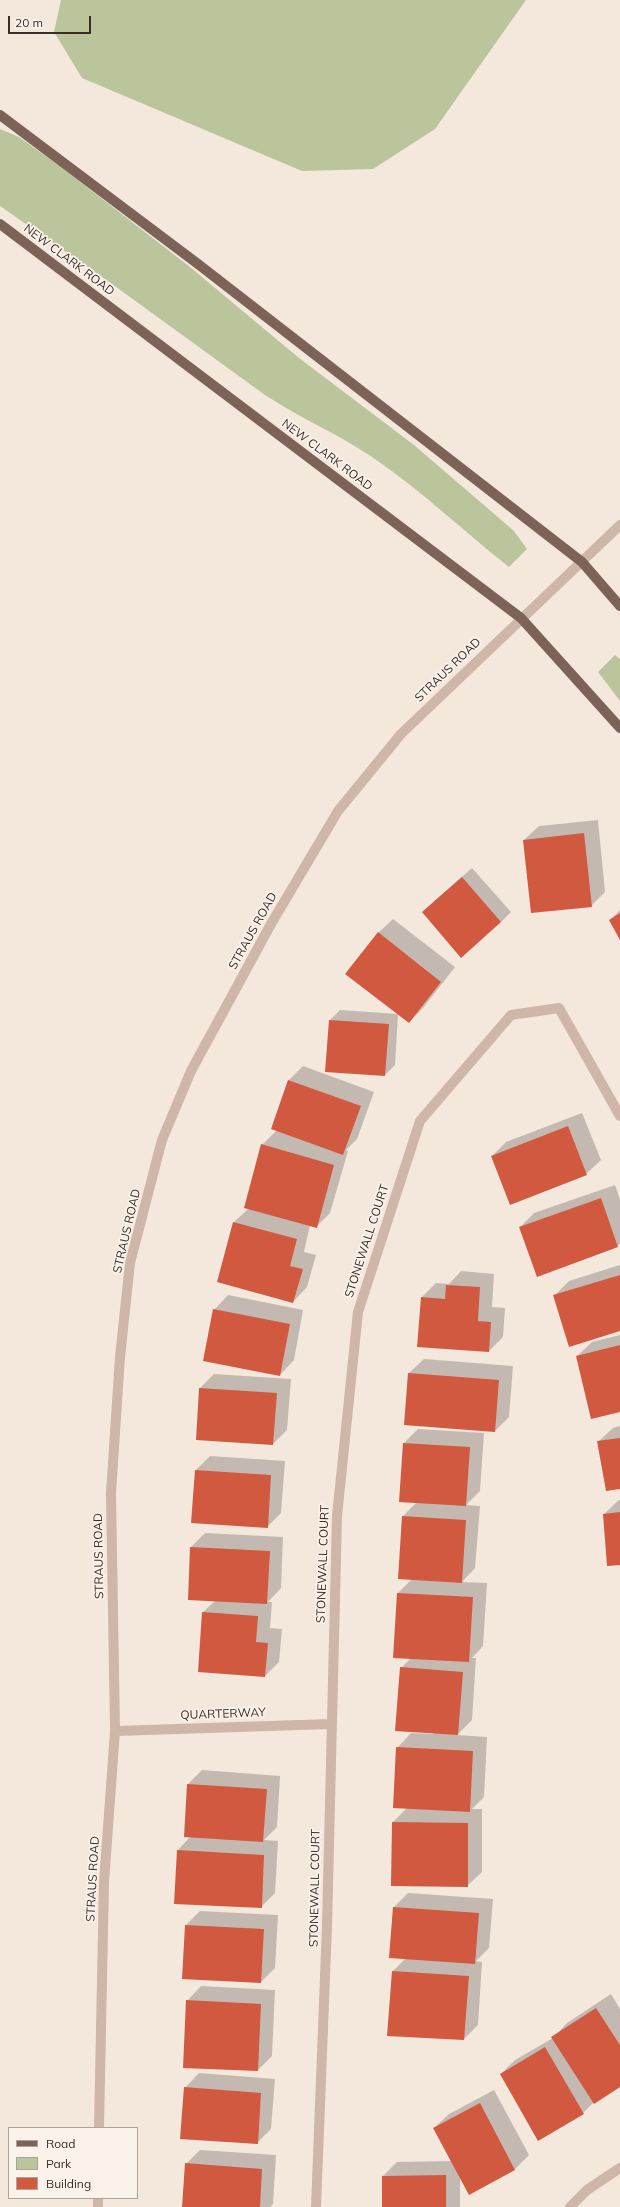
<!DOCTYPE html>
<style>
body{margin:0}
#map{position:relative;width:620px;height:2207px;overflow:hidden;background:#f4e8dd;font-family:Mulish,sans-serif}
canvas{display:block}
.legend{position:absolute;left:8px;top:2127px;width:130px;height:72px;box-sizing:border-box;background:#fbf2ea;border:1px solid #aea39c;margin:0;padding:5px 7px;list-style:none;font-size:12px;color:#3a2d28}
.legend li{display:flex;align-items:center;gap:8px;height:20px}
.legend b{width:20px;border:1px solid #aea39c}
.scale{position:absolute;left:8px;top:16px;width:83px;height:18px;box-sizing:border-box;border:2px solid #3a2d28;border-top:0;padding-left:5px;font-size:12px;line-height:14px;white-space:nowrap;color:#3a2d28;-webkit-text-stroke:3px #fbf2ea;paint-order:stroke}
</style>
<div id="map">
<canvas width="620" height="2207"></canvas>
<ul class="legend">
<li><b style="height:5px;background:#7d6258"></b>Road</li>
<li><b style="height:11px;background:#bac59b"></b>Park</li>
<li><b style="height:11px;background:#d05940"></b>Building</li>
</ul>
<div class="scale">20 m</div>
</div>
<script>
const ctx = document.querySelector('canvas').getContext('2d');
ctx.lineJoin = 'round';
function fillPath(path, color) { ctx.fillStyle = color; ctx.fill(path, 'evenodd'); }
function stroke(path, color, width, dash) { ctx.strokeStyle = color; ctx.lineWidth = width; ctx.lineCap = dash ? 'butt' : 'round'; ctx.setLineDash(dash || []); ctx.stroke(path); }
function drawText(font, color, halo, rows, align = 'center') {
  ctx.font = font + ' Mulish,sans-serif'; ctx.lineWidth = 3.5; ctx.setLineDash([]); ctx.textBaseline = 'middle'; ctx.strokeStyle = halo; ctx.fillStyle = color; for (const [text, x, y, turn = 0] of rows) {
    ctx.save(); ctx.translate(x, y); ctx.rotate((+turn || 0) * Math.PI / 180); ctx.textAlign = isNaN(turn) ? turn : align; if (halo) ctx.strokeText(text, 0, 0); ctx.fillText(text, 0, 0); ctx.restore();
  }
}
const green = new Path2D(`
 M61 0H526L435 129 373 169 302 171 82 78 54 32Z
 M0 129 19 137 61 167 190 267 299 358 414 445 514 531 527 549 509 567C463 531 421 490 372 457 338 434 300 418 265 395L112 284 0 206Z
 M615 655 620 659V701L598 672Z`);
const shadow = new Path2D(`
 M598 820 605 892 591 906 524 840 539 826Z
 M472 868 511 912 501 922 433 902Z
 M620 910V938L610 920Z
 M393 919 455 967 423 1008 409 1022 378 933Z
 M340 1010 398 1014 395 1065 385 1075 330 1020Z
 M303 1066 374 1092 357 1139 346 1150 348 1151 330 1213 316 1227 310 1225 304 1252 316 1255 307 1287 293 1302 218 1281 234 1222 249 1208 262 1145 277 1130 272 1128 289 1080Z
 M582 1113 601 1160 586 1174 492 1156 506 1142Z
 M615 1185 620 1200V1244L617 1246 520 1227 534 1213Z
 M620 1265V1330L555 1295 569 1281Z
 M461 1271 494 1274 492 1307 505 1308 503 1337 489 1351 422 1297 436 1283 449 1284Z
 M228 1295 303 1310 294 1360 280 1375 214 1310Z
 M620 1335V1411L577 1356 592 1342Z
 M424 1359 513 1366 509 1417 495 1431 405 1424 409 1373Z
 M214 1374 291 1379 287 1430 273 1444 200 1388Z
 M620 1426V1488L598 1442 613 1428Z
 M418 1429 484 1433 480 1491 466 1505 480 1506 475 1568 462 1582 487 1583 483 1646 472 1658H476L472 1720 457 1735 487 1737 484 1797 472 1809H482V1872L467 1886 393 1822 407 1808 397 1748 411 1733 434 1734 401 1668 411 1658 394 1657 398 1593 412 1579 399 1578 403 1516 417 1502 400 1501 404 1443Z
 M210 1456 285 1461 281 1513 267 1527 192 1522 196 1470Z
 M619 1500H620V1564L604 1514Z
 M205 1533 283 1537 281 1588 268 1602H272L270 1628 282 1629 279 1662 265 1676 203 1612 216 1600 191 1547Z
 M202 1770 280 1776 277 1827 264 1840 278 1841 275 1893 261 1907 175 1903 178 1850 191 1836 188 1784Z
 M408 1893 493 1899 489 1948 476 1961 482 1962 478 2025 464 2039 393 1971 406 1958 394 1907Z
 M200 1911 278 1915 275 1968 261 1982 186 1925Z
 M201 1986 275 1990 272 2056 258 2070 187 2001Z
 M611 1994 620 2009V2086L594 2102 583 2113 501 2074 515 2060 553 2038 567 2023Z
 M199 2073 275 2079 271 2129 257 2143 185 2088Z
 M494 2090 529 2155 515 2169 460 2176V2207H383V2176L397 2162 452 2161 434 2128 449 2114Z
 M200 2150 276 2155 273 2204 270 2207H183L186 2164Z`);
const building = new Path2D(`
 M584 833 592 907 531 913 523 840Z
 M462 877 501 922 461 958 422 912Z
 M620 913V940L609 920Z
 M378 932 441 982 409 1023 345 974Z
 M329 1020 389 1024 385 1076 325 1072Z
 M288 1080 361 1106 343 1155 271 1129Z
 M568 1126 587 1175 510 1205 491 1156Z
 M261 1144 334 1165 317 1228 244 1208Z
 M601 1198 618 1247 537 1277 519 1227Z
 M233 1222 297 1239 290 1266 303 1269 293 1303 217 1282Z
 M620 1275V1331L569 1347 553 1295Z
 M446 1285 480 1287 478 1321 491 1322 489 1352 417 1347 421 1297 445 1299Z
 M213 1309 290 1324 280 1376 203 1361Z
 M620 1345V1412L591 1419 576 1356Z
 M408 1373 499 1380 495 1432 404 1425Z
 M199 1388 277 1393 273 1445 196 1440Z
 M620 1438V1489L606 1491 597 1441Z
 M403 1443 470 1447 466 1506 399 1502Z
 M195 1470 271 1475 268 1528 191 1523Z
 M620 1512V1565L607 1566 603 1514Z
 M402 1516 466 1520 462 1583 398 1579Z
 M190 1547 270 1551 267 1604 188 1600Z
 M397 1593 473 1597 469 1662 393 1658Z
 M202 1612 258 1616 256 1642 268 1643 265 1677 198 1672Z
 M400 1667 463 1672 458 1735 395 1731Z
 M396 1747 473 1751 470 1812 393 1808Z
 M187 1784 267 1789 263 1842 184 1837Z
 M392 1822 468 1823V1887L391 1886Z
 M177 1850 264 1855 262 1908 174 1904Z
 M393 1907 479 1913 475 1964 389 1958Z
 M185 1925 264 1929 261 1983 182 1979Z
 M392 1971 469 1976 464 2040 387 2036Z
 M186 2000 261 2004 258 2071 183 2068Z
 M596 2008 620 2045V2087L594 2104 551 2037Z
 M545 2047 584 2114 538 2141 500 2074Z
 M184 2087 261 2093 258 2144 180 2139Z
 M480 2103 515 2170 469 2195 433 2128Z
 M185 2163 262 2169 260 2207H182Z
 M446 2175V2207H382V2176Z`);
const minor = new Path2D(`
 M115 1731 331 1724
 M99 2128 104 1882 115 1731 111 1493 120 1357 130 1263 162 1140 191 1071 271 924 338 811 401 734 620 525
 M98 2207V2198
 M316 2207 327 1926 337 1516 358 1312 420 1121 511 1015 559 1008 620 1116
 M570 2207 587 2190 620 2168`);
const major = new Path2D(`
 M0 115 198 264 582 562 620 606
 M0 224 521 618 620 728`);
const streetNames = [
 ["NEW CLARK ROAD",69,260,37],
 ["NEW CLARK ROAD",327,455,37],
 ["STRAUS ROAD",448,670,-44],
 ["STRAUS ROAD",253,931,-61],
 ["STRAUS ROAD",127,1231,-77],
 ["STONEWALL COURT",367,1241,-72],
 ["STRAUS ROAD",99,1556,-91],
 ["STONEWALL COURT",323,1564,-88],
 ["QUARTERWAY",223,1714,-2],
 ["STRAUS ROAD",93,1879,-87],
 ["STONEWALL COURT",315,1888,-89]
];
fillPath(green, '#bac59b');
fillPath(shadow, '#0003');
fillPath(building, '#d05940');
stroke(minor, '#ceb6a8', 10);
stroke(major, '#7d6258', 10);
drawText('12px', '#3a2d28', '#fbf2ea', streetNames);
</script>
